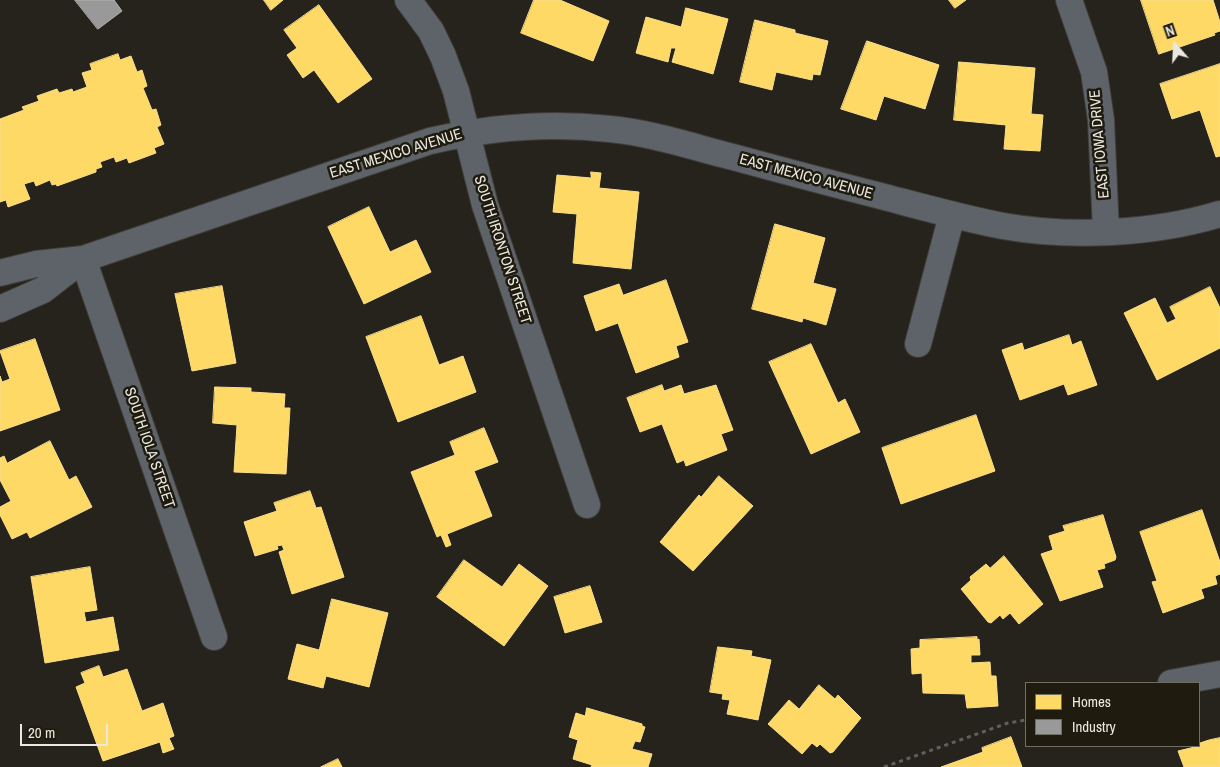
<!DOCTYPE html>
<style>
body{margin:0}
#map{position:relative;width:1220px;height:767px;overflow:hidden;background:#25231c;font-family:"Archivo Narrow",sans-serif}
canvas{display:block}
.legend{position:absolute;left:1025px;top:682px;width:175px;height:65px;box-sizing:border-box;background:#1f1b0f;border:1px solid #706d63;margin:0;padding:6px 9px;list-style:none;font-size:15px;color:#eae8e0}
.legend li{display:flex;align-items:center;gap:10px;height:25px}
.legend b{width:25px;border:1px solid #706d63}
.north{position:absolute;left:1150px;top:20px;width:50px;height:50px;-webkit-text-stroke:4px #1f1b0f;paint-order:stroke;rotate:341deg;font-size:14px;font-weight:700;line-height:20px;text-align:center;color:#eae8e0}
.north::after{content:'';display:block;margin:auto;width:18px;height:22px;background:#eae8e0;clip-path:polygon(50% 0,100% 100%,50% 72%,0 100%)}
.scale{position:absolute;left:20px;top:724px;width:88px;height:22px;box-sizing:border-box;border:2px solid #eae8e0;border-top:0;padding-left:6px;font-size:15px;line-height:18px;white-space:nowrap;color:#eae8e0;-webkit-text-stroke:4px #1f1b0f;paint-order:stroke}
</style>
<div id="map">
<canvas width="1220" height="767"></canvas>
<ul class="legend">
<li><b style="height:14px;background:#ffd966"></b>Homes</li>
<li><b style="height:14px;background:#999"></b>Industry</li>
</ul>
<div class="north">N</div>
<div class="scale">20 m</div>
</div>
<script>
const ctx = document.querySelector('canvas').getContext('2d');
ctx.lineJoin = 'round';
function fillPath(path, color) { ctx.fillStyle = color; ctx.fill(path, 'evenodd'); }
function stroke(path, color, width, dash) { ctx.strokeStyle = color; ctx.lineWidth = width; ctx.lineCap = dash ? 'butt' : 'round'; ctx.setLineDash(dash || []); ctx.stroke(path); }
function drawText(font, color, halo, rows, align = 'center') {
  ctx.font = font + ' "Archivo Narrow",sans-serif'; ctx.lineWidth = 5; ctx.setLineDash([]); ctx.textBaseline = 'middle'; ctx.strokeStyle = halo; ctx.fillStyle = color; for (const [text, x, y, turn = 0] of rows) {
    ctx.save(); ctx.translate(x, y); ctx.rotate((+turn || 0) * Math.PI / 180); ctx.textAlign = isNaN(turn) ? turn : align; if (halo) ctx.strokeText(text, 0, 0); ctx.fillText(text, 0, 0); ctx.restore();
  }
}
const homes = new Path2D(`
 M264 0H283L271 10Z
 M534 0H560L609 21 593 61 521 33Z
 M949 0H966L955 8Z
 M1141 0H1213L1220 22V31L1214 33 1215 35 1159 54Z
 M319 5 372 79 338 103 314 70 303 78 287 55 297 48 284 30Z
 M686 8 728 19 713 74 672 62 676 48H671L668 62 636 53 646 17 681 27Z
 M755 20 795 30V33L828 41 820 75 813 74 812 80 776 72 772 90 740 82Z
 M867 41 939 65 925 109 884 96 876 120 841 109Z
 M118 54 120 60 131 56 137 72 142 70 147 86 143 88 152 110 156 109 161 125 157 127 164 144 154 148 156 153 129 163 127 158 116 162 114 157 100 162 102 167 96 169V172L57 186 56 184 52 185 50 180 36 186 34 181 24 184 30 199 8 207 6 200 0 202V119L24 110 22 107 39 101 37 96 57 89 59 93 72 89 73 92 87 87 82 73 92 70 90 64Z
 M959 62 1035 68 1031 114 1043 115 1040 151 1004 149 1006 125 954 120Z
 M1220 64V156L1216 157 1200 110 1172 119 1160 84Z
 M591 172 601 173 599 188 639 192 631 269 573 263 577 214 553 212 557 175 591 178Z
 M369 207 390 252 416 240 431 272 364 304 328 227Z
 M775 224 825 238 813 283 836 289 826 325 803 318 802 322 752 309Z
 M666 280 688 342 676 346 679 357 636 373 618 323 596 331 584 296 619 284 623 295Z
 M222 286 236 363 192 371 175 294Z
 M1210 287 1220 308V348L1157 380 1124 313 1155 298 1167 323 1176 319 1170 307Z
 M421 316 439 365 463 356 476 392 398 422 366 337Z
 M1069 335 1072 345 1081 341 1097 385 1068 395 1064 384 1020 400 1002 350 1022 343 1024 350Z
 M35 339 60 410 0 431V376L2 382 10 379 0 351Z
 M811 344 838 403 845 399 860 432 811 454 769 362Z
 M662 385 664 391 681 385 684 394 716 385 733 430 721 434 727 450 686 466 684 460 677 463 662 424 640 432 627 398Z
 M215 387 251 388V392L285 394 284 408H290L286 474 234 472 237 425 213 423Z
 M976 415 995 471 901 504 882 448Z
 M484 428 498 462 474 471 492 516 447 534 451 545 446 547 441 535 437 537 411 472 455 455 450 442Z
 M50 441 69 480 76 476 92 507 30 538 27 532 12 539 0 515V507L11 501 0 480V458L4 456 7 463Z
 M719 476 753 506 693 571 660 542 699 495 701 497Z
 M310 491 316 508 321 507 344 577 292 594 279 552 284 550 282 545 277 546 278 549 255 556 244 522 277 511 274 503Z
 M1202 510 1220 562V574L1215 576 1217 584 1201 589 1204 598 1163 613 1152 582 1157 581 1140 532Z
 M1103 515 1116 557 1115 560 1104 564 1105 568 1097 570 1103 587 1060 601 1041 554 1053 550 1049 536 1065 531 1063 526Z
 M1004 556 1043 604 1019 624 1010 613 1003 619 1000 615 991 623 988 622 961 589 971 580 970 577 986 564 990 568Z
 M464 560 502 587 519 564 548 586 504 646 437 597Z
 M90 567 97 610 84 612 86 622 113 617 119 650 45 663 31 577Z
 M590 586 602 622 565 633 554 597Z
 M332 599 388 613 369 687 326 676 323 688 288 679 297 644 319 650Z
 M977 637V640L979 639 980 655H971V663L990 662 991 676H996L998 706 967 708 965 694 923 693 922 673 912 674 911 649 920 648V640Z
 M718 647 752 651 751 656 771 660 758 720 727 714 730 700 722 699 723 694 710 692Z
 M99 666 103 677 127 669 142 711 163 703 174 736 169 738 174 749 163 753 160 742 103 761 76 687 85 683 81 673Z
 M819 685 835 699 838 695 861 718 833 752 830 753 820 744 817 747 812 743 802 754 768 724 789 700 799 709Z
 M587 708 642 724V726L645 727 640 742 635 741 632 749 652 754 648 767H591L592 765 573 759 578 740 569 737 576 713 585 716Z
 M1011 737 1022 767H941L983 752 982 748Z
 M1220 738V767H1184L1178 751 1199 746 1200 743 1209 740Z
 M338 759 342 767H321Z`);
const industry = new Path2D(`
 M75 0H114L122 11 98 29Z`);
const path = new Path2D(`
 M884 767 1008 723 1026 720`);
const street = new Path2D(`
 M408 0 431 31 443 56 456 91 485 205 587 505
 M1069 0 1094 72 1101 120 1106 232
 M83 259 214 637
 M0 273 36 264 83 259 430 141C490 127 549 122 610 129 652 133 693 147 733 157 781 170 829 183 877 195 919 206 961 218 1003 226 1070 238 1155 234 1220 214
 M0 309 43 290 83 259
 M918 344 952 215
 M1171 683 1220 674`);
const streetNames = [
 ["EAST IOWA DRIVE",1100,144,-95],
 ["EAST MEXICO AVENUE",396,154,-17],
 ["EAST MEXICO AVENUE",806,177,15],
 ["SOUTH IRONTON STREET",502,250,72],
 ["SOUTH IOLA STREET",149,448,71]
];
fillPath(homes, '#ffd966');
stroke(homes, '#f9de8b', 1);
fillPath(industry, '#999');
stroke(industry, '#b1b1ae', 1);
stroke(street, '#403e38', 28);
stroke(path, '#5e5f5f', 3, [4, 4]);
stroke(street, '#5d6368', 26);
drawText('15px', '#eae8e0', '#1f1b0f', streetNames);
</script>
